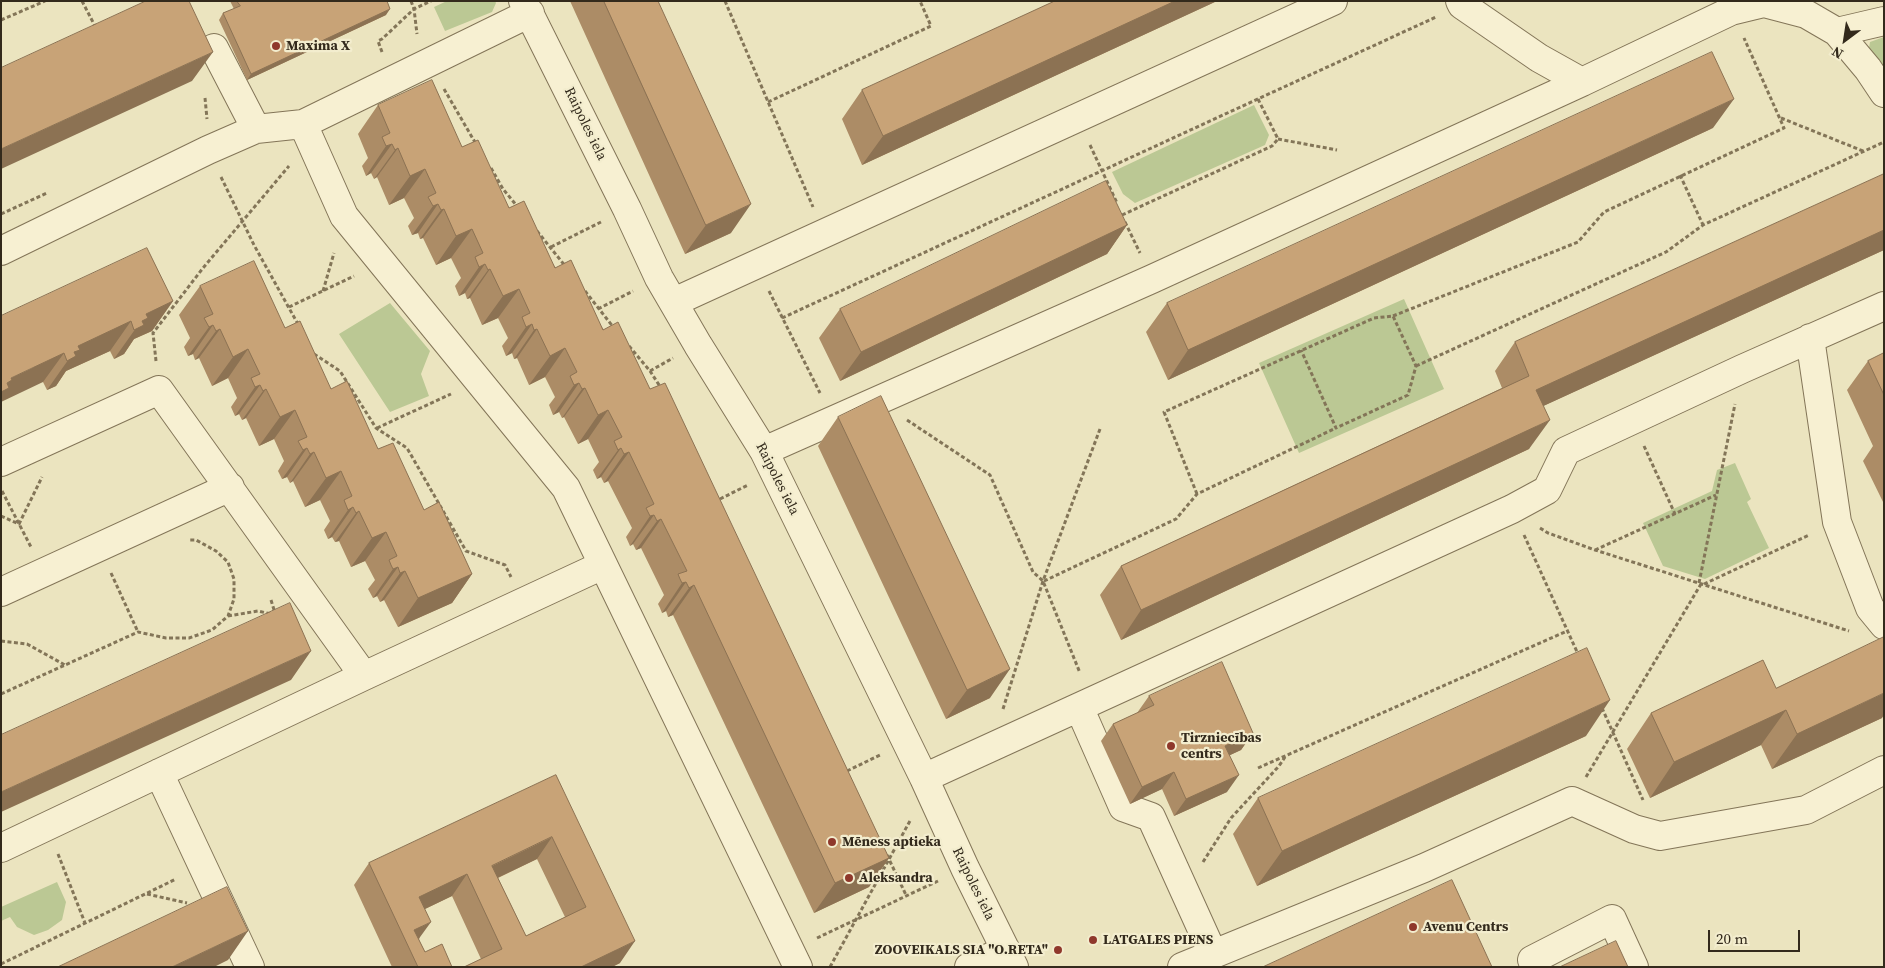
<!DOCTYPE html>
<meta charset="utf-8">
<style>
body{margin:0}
#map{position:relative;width:1885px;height:968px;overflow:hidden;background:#ebe4bf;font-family:"Source Serif 4",serif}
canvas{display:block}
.frame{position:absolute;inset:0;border:2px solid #332a1c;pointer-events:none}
.north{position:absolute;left:1820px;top:15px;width:50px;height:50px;-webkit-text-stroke:4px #f3edce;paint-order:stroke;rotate:211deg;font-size:14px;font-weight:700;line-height:20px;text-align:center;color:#332a1c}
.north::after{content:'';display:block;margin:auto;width:18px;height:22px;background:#332a1c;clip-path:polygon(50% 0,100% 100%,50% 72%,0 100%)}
.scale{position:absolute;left:1708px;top:930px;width:92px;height:22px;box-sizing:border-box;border:2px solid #332a1c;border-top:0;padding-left:6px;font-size:15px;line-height:18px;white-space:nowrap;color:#332a1c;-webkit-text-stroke:4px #f3edce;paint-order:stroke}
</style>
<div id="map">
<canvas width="1885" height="968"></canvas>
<div class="frame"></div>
<div class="north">N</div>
<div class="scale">20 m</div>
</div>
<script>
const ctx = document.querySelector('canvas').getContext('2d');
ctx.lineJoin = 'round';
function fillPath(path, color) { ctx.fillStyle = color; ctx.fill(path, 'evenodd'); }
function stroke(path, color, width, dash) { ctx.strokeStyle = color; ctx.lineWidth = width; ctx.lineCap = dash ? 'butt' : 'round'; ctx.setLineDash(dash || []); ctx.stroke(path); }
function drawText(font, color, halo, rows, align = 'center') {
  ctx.font = font + ' "Source Serif 4",serif'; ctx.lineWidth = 4.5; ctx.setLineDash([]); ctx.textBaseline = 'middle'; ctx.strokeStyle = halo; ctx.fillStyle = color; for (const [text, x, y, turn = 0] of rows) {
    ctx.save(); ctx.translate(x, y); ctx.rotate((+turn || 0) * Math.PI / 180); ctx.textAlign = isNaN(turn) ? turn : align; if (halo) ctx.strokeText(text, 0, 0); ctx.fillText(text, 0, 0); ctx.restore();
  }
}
const green = new Path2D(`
 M447 1H495L496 3 492 12 445 31 434 7Z
 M1884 37V68L1869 48 1870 42Z
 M1254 105 1269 135 1265 145 1135 203 1123 194 1112 172Z
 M1404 299 1444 389 1299 453 1259 363Z
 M390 303 430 351 421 374 429 396 390 412 339 334Z
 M1735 463 1751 499 1747 502 1769 548 1705 579 1663 566 1643 523 1712 491 1717 470Z
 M57 882 66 902 62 920 48 930 34 935 17 927 10 917 1 921V907Z`);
const path = new Path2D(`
 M82 1 96 28
 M411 1 414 9 417 34
 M725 1 813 207
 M1 20 45 1
 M382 52 378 41 382 39 414 9 431 1
 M444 89 476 144
 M205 98 207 119
 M1258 99 1278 139
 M768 102 931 26 920 1
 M1781 118 1863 151
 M1278 139 1337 150
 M1090 145 1117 203
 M491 168 503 189 517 206
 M1680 175 1703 225
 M221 177 254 245 299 326
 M1 214 47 193
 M1122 215 1272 146 1278 139
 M1125 222 1140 253
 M537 231 566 267
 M551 247 601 222
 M323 291 334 253
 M585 291 614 328
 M769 291 820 393
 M289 307 354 276
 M598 309 633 291
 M1393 316 1578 242 1604 212 1784 128 1744 38
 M782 318 1436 17
 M629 346 650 371 661 388
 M314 354 340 371 376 428 407 448 466 551 505 565 511 577
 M156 361 153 333 203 268 289 166
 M1416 366 1666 252 1703 225 1884 142
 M650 371 673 358
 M907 420 990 475 1033 572 1043 581 1080 673
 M377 428 451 394
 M1644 446 1675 514
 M2 491 31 547
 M1197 494 1164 412 1374 318 1393 316 1416 366 1408 395 1336 428 1301 350
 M720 499 748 485
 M1 516 19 524 42 477
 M1540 528 1548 533 1595 550 1849 631
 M1524 535 1578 654
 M1595 550 1716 495
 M111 573 138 632
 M1044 581 1176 519 1197 494 1336 428
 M1699 583 1735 404
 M1704 584 1809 535
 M271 600 275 613
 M228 616 258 611 271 614
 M1 641 27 644 65 665
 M1 694 138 632 166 638H189L212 630 228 616 234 599V579L228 562 216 551 196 540H190
 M1602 708 1643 800
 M1003 709 1043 581 1100 429
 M1258 768 1567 631
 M847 771 880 755
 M1586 777 1701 584
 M58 854 85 923
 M887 855 906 895
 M1203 862 1231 818 1279 766 1285 757
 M147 894 187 903
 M817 938 938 881
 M1 964 176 879
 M830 967 911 819`);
const minor = new Path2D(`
 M523 1 627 209 659 278 698 345 764 451 924 778 965 868 1014 967
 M1460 1 1462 5 1539 58 1582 82 1731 11 1764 3 1806 14 1837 32 1868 69 1884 93
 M1837 32 1884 21
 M214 48 256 129
 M303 124 344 216 566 488 798 967
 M1 251 208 150 256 129 303 124 530 13
 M674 302 1333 1
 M1810 338 1837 522 1870 608 1884 625
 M764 451 1152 279 1582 82
 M1 462 159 390 364 676
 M1 592 230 487
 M1079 707 1123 807 1151 817 1213 954
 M159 773 250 967
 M924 778 1512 509 1547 490 1566 451 1742 369 1884 306
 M1 848 364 676 603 565
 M1532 960 1612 919 1634 967
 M969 967 1006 950
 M1182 967 1424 868 1572 801 1634 829 1660 836 1806 810 1884 770`);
const wall = new Path2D(`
 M230 1H387L386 15 247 80 219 20 223 13 234 9Z
 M570 1H658L731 233 685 254Z
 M1055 1H1217L862 165 842 119 862 90Z
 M378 105 462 147 650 389 889 858 869 887 814 913 673 615 668 617 666 611 662 613 660 608 658 604 664 595 641 548 636 550 633 544 630 546 626 537 632 528 608 481 604 483 601 477 597 479 593 470 599 462 588 439 578 444 564 417 562 418 559 412 553 415 549 405 555 397 545 377 529 385 517 358 514 359 512 353 506 356 502 346 508 338 498 318 482 325 470 298 467 299 465 293 459 296 455 286 461 278 451 258 436 265 423 238 420 239 418 233 412 235 408 226 414 218 404 198 389 205 377 177 374 179 371 173 366 176 362 166 368 158 358 134Z
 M1713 128 1168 380 1146 332 1167 303Z
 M1884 174V250L1543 406 1529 449 1121 640 1100 595 1121 566 1502 388 1495 371 1515 342Z
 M1127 225 1107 254 840 381 819 338 840 309Z
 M200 286 285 328 472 574 452 603 398 627 384 600 380 602 377 596 373 598 368 589 375 580 365 561 351 567 339 541 335 542 332 537 328 539 324 530 330 521 320 500 305 507 293 481 290 483 287 477 282 479 278 471 284 461 274 439 259 446 246 418 242 420 239 414 235 416 231 407 237 398 228 378 212 386 199 358 195 360 193 354 188 356 184 347 190 338 179 315Z
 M173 301 152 331 134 339 124 354 114 359 110 351 66 371 56 386 47 390 43 382 1 316Z
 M1884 353V504L1863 461 1873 446 1847 390 1868 361Z
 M838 417 990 698 946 719 818 446Z
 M1776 688 1882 718 1772 769 1761 745 1650 798 1627 749 1651 713Z
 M1149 696 1253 733 1241 750 1230 755 1227 792 1174 816 1162 789 1130 804 1101 741 1113 724 1137 713Z
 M1586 736 1257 886 1233 834 1258 798Z
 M556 775 620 963 612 967H464L481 959 452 896 425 909 419 940 425 952 452 967H392L354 885 369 863ZM537 859 565 917 526 936 498 878Z`);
const shadedWall = new Path2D(`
 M1175 1H1217L862 165 883 136Z
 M390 9 386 15 247 80 251 74Z
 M213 52 192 81 1 169V149Z
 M1734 99 1713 128 1168 380 1188 350Z
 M392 144 371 173 366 176 386 146Z
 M398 148 377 177 374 179 395 150Z
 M425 169 404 198 389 205 410 176Z
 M438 204 418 233 412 235 433 206Z
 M751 204 731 233 685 254 706 225Z
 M444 209 423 238 420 239 441 210Z
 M1127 225 1107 254 840 381 861 352Z
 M472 229 451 258 436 265 456 236Z
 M1884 230V250L1515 419 1536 390Z
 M485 264 465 293 459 296 479 267Z
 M490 269 470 298 467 299 488 270Z
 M519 289 498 318 482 325 503 296Z
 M173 301 152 331 134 339 124 354 114 359 146 314Z
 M131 321 110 351 66 371 56 386 47 390 78 346Z
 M532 324 512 353 506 356 526 327Z
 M213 325 193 354 188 356 209 327Z
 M220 329 199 358 195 360 216 331Z
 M537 329 517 358 514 359 534 330Z
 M565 348 545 377 529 385 550 356Z
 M248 349 228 378 212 386 233 357Z
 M64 353 43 382 1 402V391L11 378Z
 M579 383 559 412 553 415 574 385Z
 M260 385 239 414 235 416 255 387Z
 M585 388 564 417 562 418 582 389Z
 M266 389 246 418 242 420 263 391Z
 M295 410 274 439 259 446 280 417Z
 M608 410 588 439 578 444 598 415Z
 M1550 420 1529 449 1121 640 1141 610Z
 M307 448 287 477 282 479 303 450Z
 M621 448 601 477 597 479 618 450Z
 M314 452 293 481 290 483 310 454Z
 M629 452 608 481 604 483 624 454Z
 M341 471 320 500 305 507 326 478Z
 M353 507 332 537 328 539 348 510Z
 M359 511 339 541 335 542 356 513Z
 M654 515 633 544 630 546 650 516Z
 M661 519 641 548 636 550 657 521Z
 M386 532 365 561 351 567 372 538Z
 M398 567 377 596 373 598 393 569Z
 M405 571 384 600 380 602 400 573Z
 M472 574 452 603 398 627 418 598Z
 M686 582 666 611 662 613 682 583Z
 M694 585 673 615 668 617 689 588Z
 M311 651 291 680 1 812V792Z
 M1010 669 990 698 946 719 967 690Z
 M1884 693V715L1882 718 1772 769 1797 734Z
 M1610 700 1586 736 1257 886 1282 851Z
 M1786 710 1761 745 1650 798 1674 762Z
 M1253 733 1241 750 1213 763 1225 746Z
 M1174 772 1162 789 1130 804 1142 787Z
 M1239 775 1227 792 1174 816 1186 799Z
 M552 837 537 859 476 888 492 866Z
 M889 858 869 887 814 913 835 883Z
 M467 874 452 896 404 919 419 897Z
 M431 922 415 944 414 930Z
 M248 931 228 960 214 967H172Z
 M635 941 620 963 612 967H581Z`);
const building = new Path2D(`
 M146 1H189L213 52 1 149V68Z
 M237 1H387L390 9 251 74 223 13 240 6Z
 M604 1H658L751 204 706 225Z
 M1055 1H1175L883 136 862 90Z
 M1712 52 1734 99 1188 350 1167 303Z
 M432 80 462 147 478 140 509 208 524 201 555 268 571 260 603 330 618 322 650 389 665 383 889 858 835 883 694 585 689 588 686 582 682 583 680 579 678 574 687 571 661 519 657 521 654 515 650 516 646 508 654 504 629 452 624 454 621 448 618 450 614 441 622 437 608 410 598 415 585 388 582 389 579 383 574 385 570 376 577 372 565 348 550 356 537 329 534 330 532 324 526 327 522 317 530 313 519 289 503 296 490 269 488 270 485 264 479 267 475 257 483 253 472 229 456 236 444 209 441 210 438 204 433 206 428 197 436 193 425 169 410 176 398 148 395 150 392 144 386 146 382 137 390 133 378 105Z
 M1884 174V230L1536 390 1550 420 1141 610 1121 566 1529 376 1515 342Z
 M1106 181 1127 225 861 352 840 309Z
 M147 248 173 301 146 314 148 318 142 321 144 325 134 330 131 321 78 346 80 350 74 352 76 356 67 361 64 353 11 378 12 380 7 383 9 388 1 392V316Z
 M254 261 285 328 300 321 331 389 347 381 378 449 393 443 424 510 439 502 472 574 418 598 405 571 400 573 398 567 393 569 391 565 389 560 397 556 386 532 372 538 359 511 356 513 353 507 348 510 344 500 352 496 341 471 326 478 314 452 310 454 307 448 303 450 298 441 307 437 295 410 280 417 266 389 263 391 260 385 255 387 251 378 260 374 248 349 233 357 220 329 216 331 213 325 209 327 204 318 213 314 200 286Z
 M1884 353V395L1868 361Z
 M881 396 1010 669 967 690 838 417Z
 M290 603 311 651 1 792V735Z
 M1884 637V693L1797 734 1786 710 1674 762 1651 713 1763 660 1776 688Z
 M1587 648 1610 700 1282 851 1258 798Z
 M1222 662 1253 733 1225 746 1239 775 1186 799 1174 772 1142 787 1113 724 1154 705 1149 696Z
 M556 775 635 941 581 967H464L502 949 467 874 419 897 431 922 414 930 425 952 442 944 452 967H418L369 863ZM552 837 586 907 526 936 492 866Z
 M1452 880 1492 967H1263Z
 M227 887 248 931 172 967H58Z
 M1616 941 1628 967H1560Z`);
const markers = [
 [276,46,5,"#8f382b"],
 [1171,746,5,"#8f382b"],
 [832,842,5,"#8f382b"],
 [849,878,5,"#8f382b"],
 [1413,927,5,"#8f382b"],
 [1093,940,5,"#8f382b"],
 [1058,950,5,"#8f382b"]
];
const poiNames = [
 ["Maxima X",286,46],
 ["Tirzniecības",1181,738],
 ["centrs",1181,754],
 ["Mēness aptieka",842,842],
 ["Aleksandra",859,878],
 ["Avenu Centrs",1423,927],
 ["LATGALES PIENS",1103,940],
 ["ZOOVEIKALS SIA \"O.RETA\"",1048,950,"right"]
];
const streetNames = [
 ["Raipoles iela",585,124,64],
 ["Raipoles iela",777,479,63],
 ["Raipoles iela",973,884,64]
];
fillPath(green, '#bbc894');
stroke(minor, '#837558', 30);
stroke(path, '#837558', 3, [4, 2.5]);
stroke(minor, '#f7f0d2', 28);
fillPath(wall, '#ac8c66');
fillPath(shadedWall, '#8c7253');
fillPath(building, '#c8a377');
stroke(building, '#8c7253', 1);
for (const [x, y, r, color] of markers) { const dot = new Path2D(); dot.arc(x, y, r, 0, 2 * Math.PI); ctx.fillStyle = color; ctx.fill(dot); stroke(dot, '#f3edce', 2); }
drawText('bold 14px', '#332a1c', '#f3edce', poiNames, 'left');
drawText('14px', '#332a1c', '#f3edce', streetNames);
</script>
